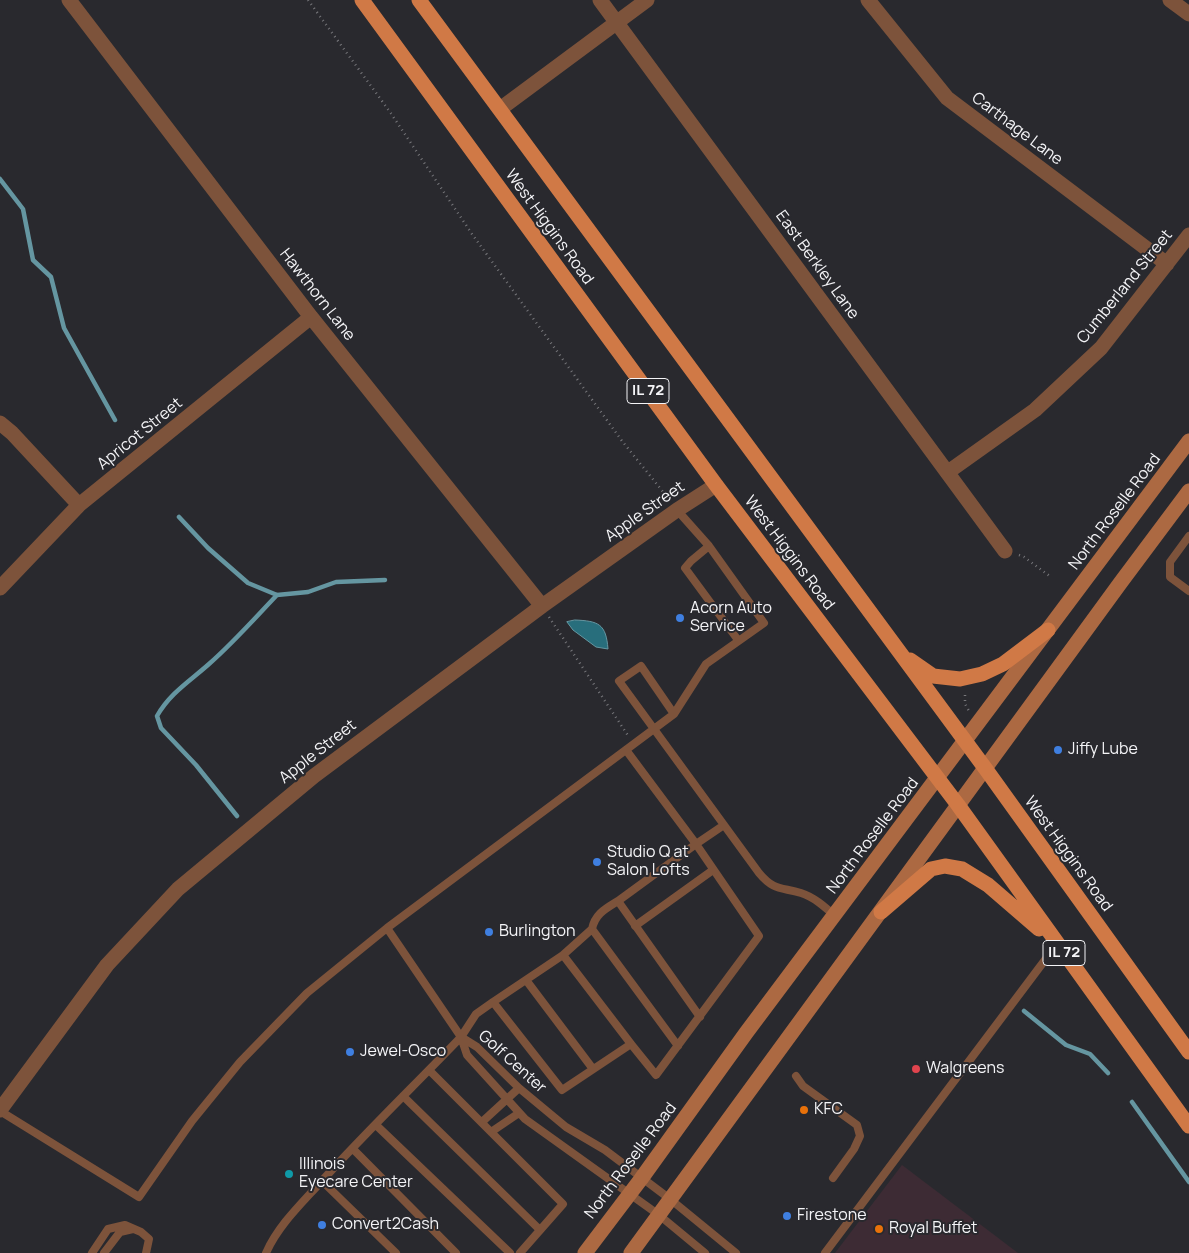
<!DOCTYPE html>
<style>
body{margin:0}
canvas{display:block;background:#29292e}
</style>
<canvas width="1189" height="1253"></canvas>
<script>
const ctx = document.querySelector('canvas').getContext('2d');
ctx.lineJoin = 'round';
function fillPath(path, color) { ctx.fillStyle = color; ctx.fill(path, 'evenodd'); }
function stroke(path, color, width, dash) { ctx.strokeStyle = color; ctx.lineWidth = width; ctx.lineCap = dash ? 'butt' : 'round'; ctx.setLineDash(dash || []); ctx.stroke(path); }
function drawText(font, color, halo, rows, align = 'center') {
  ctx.font = font + ' Manrope,sans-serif'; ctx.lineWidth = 4; ctx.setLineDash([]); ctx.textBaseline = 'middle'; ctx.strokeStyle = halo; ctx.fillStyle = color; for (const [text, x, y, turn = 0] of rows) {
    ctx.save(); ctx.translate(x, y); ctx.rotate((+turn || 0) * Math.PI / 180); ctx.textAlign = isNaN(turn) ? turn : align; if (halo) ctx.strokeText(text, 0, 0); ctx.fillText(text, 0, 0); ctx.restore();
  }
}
const commercial = new Path2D(`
 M902 1165 1018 1253H835Z`);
const water = new Path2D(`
 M575 620C599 621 606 624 608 649L596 647 573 630 567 622Z`);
const stream = new Path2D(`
 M0 179 23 209 33 260 51 277 64 328 115 420
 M179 517 208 548 248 583 277 595
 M277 595 308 592 336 582 385 580
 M237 816 196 765 161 728 157 716C170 693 190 681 209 664 233 643 255 618 277 595
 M1024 1011 1066 1045 1090 1054 1108 1073
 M1132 1102 1189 1182`);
const path = new Path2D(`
 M308 0 390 112 472 234 622 441 664 493 667 500
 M1019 555 1024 557 1051 577
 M549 617 629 737
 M965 695V704L969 711`);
const lane = new Path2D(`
 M1189 536 1170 562V577L1189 591
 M709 546 691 561 685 568 738 640
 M674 714 641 666 619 681 759 873C774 891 781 887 801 893 814 897 825 907 835 916
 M618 901 696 844 626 750
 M635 926 713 870
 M387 928 461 1037 467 1055 525 1119 659 1215 705 1253
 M592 929C595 914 605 909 618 901L700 1017
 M563 955 592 929 678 1046
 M526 980 593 1069
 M493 1002 563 955 631 1044
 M461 1037 477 1047 519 1088 566 1127 605 1150 670 1199 736 1253
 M429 1070 563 1204 520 1253
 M796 1076 803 1086 857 1125 860 1136 854 1149 833 1178
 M403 1096 540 1230
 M0 1111 139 1197 192 1121 240 1062 307 993 387 928 674 714 706 664 764 623 709 546 677 510
 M482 1122 519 1088
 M376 1125 510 1253
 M491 1132 519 1113
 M353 1149 456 1253
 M322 1181 396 1253
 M92 1253 108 1229 125 1225 141 1232 149 1239 146 1253
 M104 1253 120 1232 133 1229
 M266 1253C278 1226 300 1205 320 1183 365 1133 414 1086 461 1037L476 1014 493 1002 562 1090 631 1044 656 1075 759 936 696 844 724 825
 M825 1253 1057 944`);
const street = new Path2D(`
 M69 0 311 317 542 606
 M600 0 1005 551
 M868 0 947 98 1167 264
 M1170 0 1189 14
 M500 109 647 0
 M0 423 12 433 79 505
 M948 472 1035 410 1101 348 1189 235
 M0 588 79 505 311 317
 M0 1110 107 965 178 889 314 776 542 606 677 510 716 485`);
const secondary = new Path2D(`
 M585 1253 641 1179 746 1033 1189 441
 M631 1253 1121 582 1189 491`);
const primary = new Path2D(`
 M362 0 716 485 958 805 1189 1126
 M419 0 985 768 1189 1052
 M910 660 933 676 960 679 982 674 1003 664 1048 630
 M881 912 931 869 945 866 962 869 988 885 1039 929`);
const markers = [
 [680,618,5,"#3f7fe0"],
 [1058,750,5,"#3f7fe0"],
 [597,862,5,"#3f7fe0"],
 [489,932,5,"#3f7fe0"],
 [350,1052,5,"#3f7fe0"],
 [916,1069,5,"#e0444e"],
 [804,1110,5,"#e8710a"],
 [289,1174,5,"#0f9aa8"],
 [787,1216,5,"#3f7fe0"],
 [322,1225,5,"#3f7fe0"],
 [879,1229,5,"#e8710a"]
];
const shields = [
 [648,391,42],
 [1064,953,42]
];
const shieldNames = [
 ["IL 72",648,391],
 ["IL 72",1064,953]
];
const streetNames = [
 ["Carthage Lane",1017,129,37],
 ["West Higgins Road",549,227,54],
 ["East Berkley Lane",817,265,54],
 ["Cumberland Street",1125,287,-51],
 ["Hawthorn Lane",317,295,52],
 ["Apricot Street",140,434,-39],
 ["Apple Street",645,512,-35],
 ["North Roselle Road",1115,512,-53],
 ["West Higgins Road",789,553,53],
 ["Apple Street",318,752,-38],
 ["North Roselle Road",873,836,-53],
 ["West Higgins Road",1068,854,54],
 ["Golf Center",512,1062,42],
 ["North Roselle Road",631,1161,-53]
];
const poiNames = [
 ["Acorn Auto",690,609],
 ["Service",690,627],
 ["Jiffy Lube",1068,750],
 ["Studio Q at",607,853],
 ["Salon Lofts",607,871],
 ["Burlington",499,932],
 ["Jewel-Osco",360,1052],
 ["Walgreens",926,1069],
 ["KFC",814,1110],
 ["Illinois",299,1165],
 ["Eyecare Center",299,1183],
 ["Firestone",797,1216],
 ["Convert2Cash",332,1225],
 ["Royal Buffet",889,1229]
];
fillPath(commercial, '#3d2b34');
fillPath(water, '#286e7c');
stroke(water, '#6596a1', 1);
stroke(stream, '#6596a1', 4.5);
stroke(path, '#77777b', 2.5, [1, 4]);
stroke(lane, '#7d533b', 8);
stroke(street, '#7d533b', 15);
stroke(secondary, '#ac6942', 15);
stroke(primary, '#d07946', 15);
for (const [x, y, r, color] of markers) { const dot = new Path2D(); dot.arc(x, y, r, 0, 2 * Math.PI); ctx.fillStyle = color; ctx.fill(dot); stroke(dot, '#29292e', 2); }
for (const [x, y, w] of shields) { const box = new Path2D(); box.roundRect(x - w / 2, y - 12.5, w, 25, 4); ctx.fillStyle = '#29292e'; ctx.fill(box); stroke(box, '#f4f4f7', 1); }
drawText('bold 15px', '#f4f4f7', null, shieldNames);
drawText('16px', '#f4f4f7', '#29292e', streetNames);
drawText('16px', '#f4f4f7', '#29292e', poiNames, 'left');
</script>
